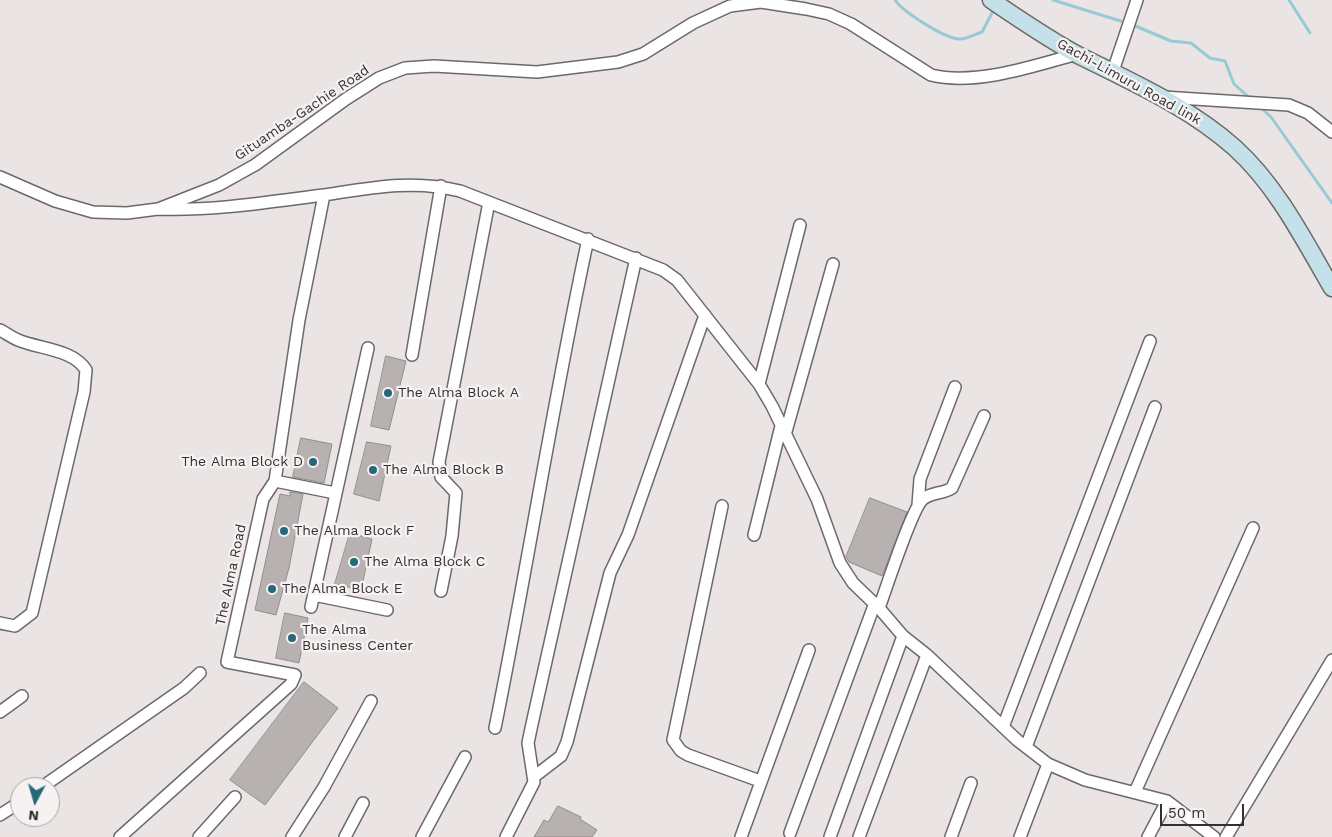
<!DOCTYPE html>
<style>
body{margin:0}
#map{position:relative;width:1332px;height:837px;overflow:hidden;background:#eae4e4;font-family:"Work Sans",sans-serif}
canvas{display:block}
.north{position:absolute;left:10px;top:777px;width:50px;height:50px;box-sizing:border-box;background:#f7f2f1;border:1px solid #a8a4a4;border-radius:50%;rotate:186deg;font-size:14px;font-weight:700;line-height:20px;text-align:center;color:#323030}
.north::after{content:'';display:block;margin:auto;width:18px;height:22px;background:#246879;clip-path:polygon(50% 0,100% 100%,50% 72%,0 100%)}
.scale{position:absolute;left:1160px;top:804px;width:84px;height:22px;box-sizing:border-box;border:2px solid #323030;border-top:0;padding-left:6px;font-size:15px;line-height:18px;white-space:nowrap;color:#323030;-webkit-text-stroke:4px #f7f2f1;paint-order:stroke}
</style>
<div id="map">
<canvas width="1332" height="837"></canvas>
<div class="north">N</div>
<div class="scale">50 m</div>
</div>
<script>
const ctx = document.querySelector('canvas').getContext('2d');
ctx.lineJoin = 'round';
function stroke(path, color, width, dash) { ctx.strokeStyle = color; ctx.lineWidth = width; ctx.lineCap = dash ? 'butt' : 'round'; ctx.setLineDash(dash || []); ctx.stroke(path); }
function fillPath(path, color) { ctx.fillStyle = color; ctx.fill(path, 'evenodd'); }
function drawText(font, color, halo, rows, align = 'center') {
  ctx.font = font + ' "Work Sans",sans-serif'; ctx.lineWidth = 4.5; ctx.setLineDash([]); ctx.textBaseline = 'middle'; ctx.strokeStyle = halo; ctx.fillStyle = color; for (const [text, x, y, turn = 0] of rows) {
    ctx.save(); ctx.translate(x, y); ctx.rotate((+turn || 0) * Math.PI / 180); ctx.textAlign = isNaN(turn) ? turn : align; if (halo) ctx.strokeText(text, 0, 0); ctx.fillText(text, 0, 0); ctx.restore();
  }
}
const stream = new Path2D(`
 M895 0C903 12 944 38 959 39 966 40 975 34 982 32L994 9
 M1053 0 1127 23
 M1289 0 1310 33
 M1133 25 1171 41 1191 43 1210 58 1225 61 1234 84 1251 99
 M1259 106 1271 117 1332 203`);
const building = new Path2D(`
 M386 356 406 361 389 430 371 426Z
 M301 438 332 444 324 483 293 477Z
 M367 442 391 446 379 501 354 494Z
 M290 492 303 494 289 568 276 615 255 610 280 494 290 496Z
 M870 498 907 512 882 576 849 562 846 557Z
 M350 533 372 539 361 590 335 584Z
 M285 613 308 618 299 663 276 658Z
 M304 682 338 708 265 805 230 780Z
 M558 806 581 817 580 819 597 830 592 837H534L544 820 548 822Z`);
const street = new Path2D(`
 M1113 71 1137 0
 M1163 97 1289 105 1308 113 1332 132
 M0 177 55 201 93 212 127 213 158 209 219 185 255 165 346 99 379 78 405 68 434 66 537 72 618 62 643 54 693 23 730 6 761 2 806 9 829 14 851 24 931 75C975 86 1034 66 1077 54
 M158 209C214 211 269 202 324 195 370 188 414 179 460 191L663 270 677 280 759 384 772 406 817 499 840 563 853 583 879 608 903 636 927 655 1017 740 1048 764 1085 780 1167 801 1214 837
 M0 330C6 333 11 337 18 340 39 349 73 349 86 370L84 392 32 613 15 626 0 623
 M412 355 441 186
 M759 384 800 225
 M785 435 833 264
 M275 481 335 493
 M918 505 920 479 955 387
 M722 506 673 740 681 751 688 755 760 781
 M754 535 781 426
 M441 591 452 536 456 493 441 477 439 462 489 202
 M314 595 387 610
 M311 607 368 348
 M879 608C886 589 912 508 923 499 932 492 943 494 952 488L984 416
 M0 712 22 696
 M1003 727 1150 341
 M495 728C528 565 553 401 588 239
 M1026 747 1155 407
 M535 776 561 756 567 742 610 573 628 535 705 315
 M42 787 184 688 200 673
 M1135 792 1253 528
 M0 815 20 802
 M790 833 875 603
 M120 837 291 684 295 675 227 662 263 499 275 481 299 320 324 195
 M199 837 235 797
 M292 837 324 787 371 701
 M345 837 363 803
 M422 837 465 757
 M506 837 534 782 528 743 532 724 636 258
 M741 837 809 650
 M830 837 903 636
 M859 837 927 655
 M951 837 971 783
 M1020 837 1048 764
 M1148 837 1167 801
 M1226 837 1332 660`);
const secondary = new Path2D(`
 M991 0C1019 19 1048 39 1078 55 1132 82 1189 107 1235 148 1277 186 1304 240 1332 288`);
const markers = [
 [388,393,5,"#246879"],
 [313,462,5,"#246879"],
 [373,470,5,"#246879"],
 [284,531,5,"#246879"],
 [354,562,5,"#246879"],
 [272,589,5,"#246879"],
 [292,638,5,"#246879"]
];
const streetNames = [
 ["Gachi-Limuru Road link",1129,82,29],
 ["Gituamba-Gachie Road",302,113,-34],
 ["The Alma Road",231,575,-78]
];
const poiNames = [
 ["The Alma Block A",398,393],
 ["The Alma Block D",303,462,"right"],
 ["The Alma Block B",383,470],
 ["The Alma Block F",294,531],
 ["The Alma Block C",364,562],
 ["The Alma Block E",282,589],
 ["The Alma",302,630],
 ["Business Center",302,646]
];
stroke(stream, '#98c9d7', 3);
fillPath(building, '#b7b2b1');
stroke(building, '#928d8d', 1);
stroke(street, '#6d6968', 14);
stroke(secondary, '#6d6968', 19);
stroke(street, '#fff', 11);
stroke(secondary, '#c4e0e8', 16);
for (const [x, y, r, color] of markers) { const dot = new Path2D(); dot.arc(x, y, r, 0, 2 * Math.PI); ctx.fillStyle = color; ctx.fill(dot); stroke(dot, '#f7f2f1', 2); }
drawText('14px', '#323030', '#f7f2f1', streetNames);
drawText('14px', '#323030', '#f7f2f1', poiNames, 'left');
</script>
